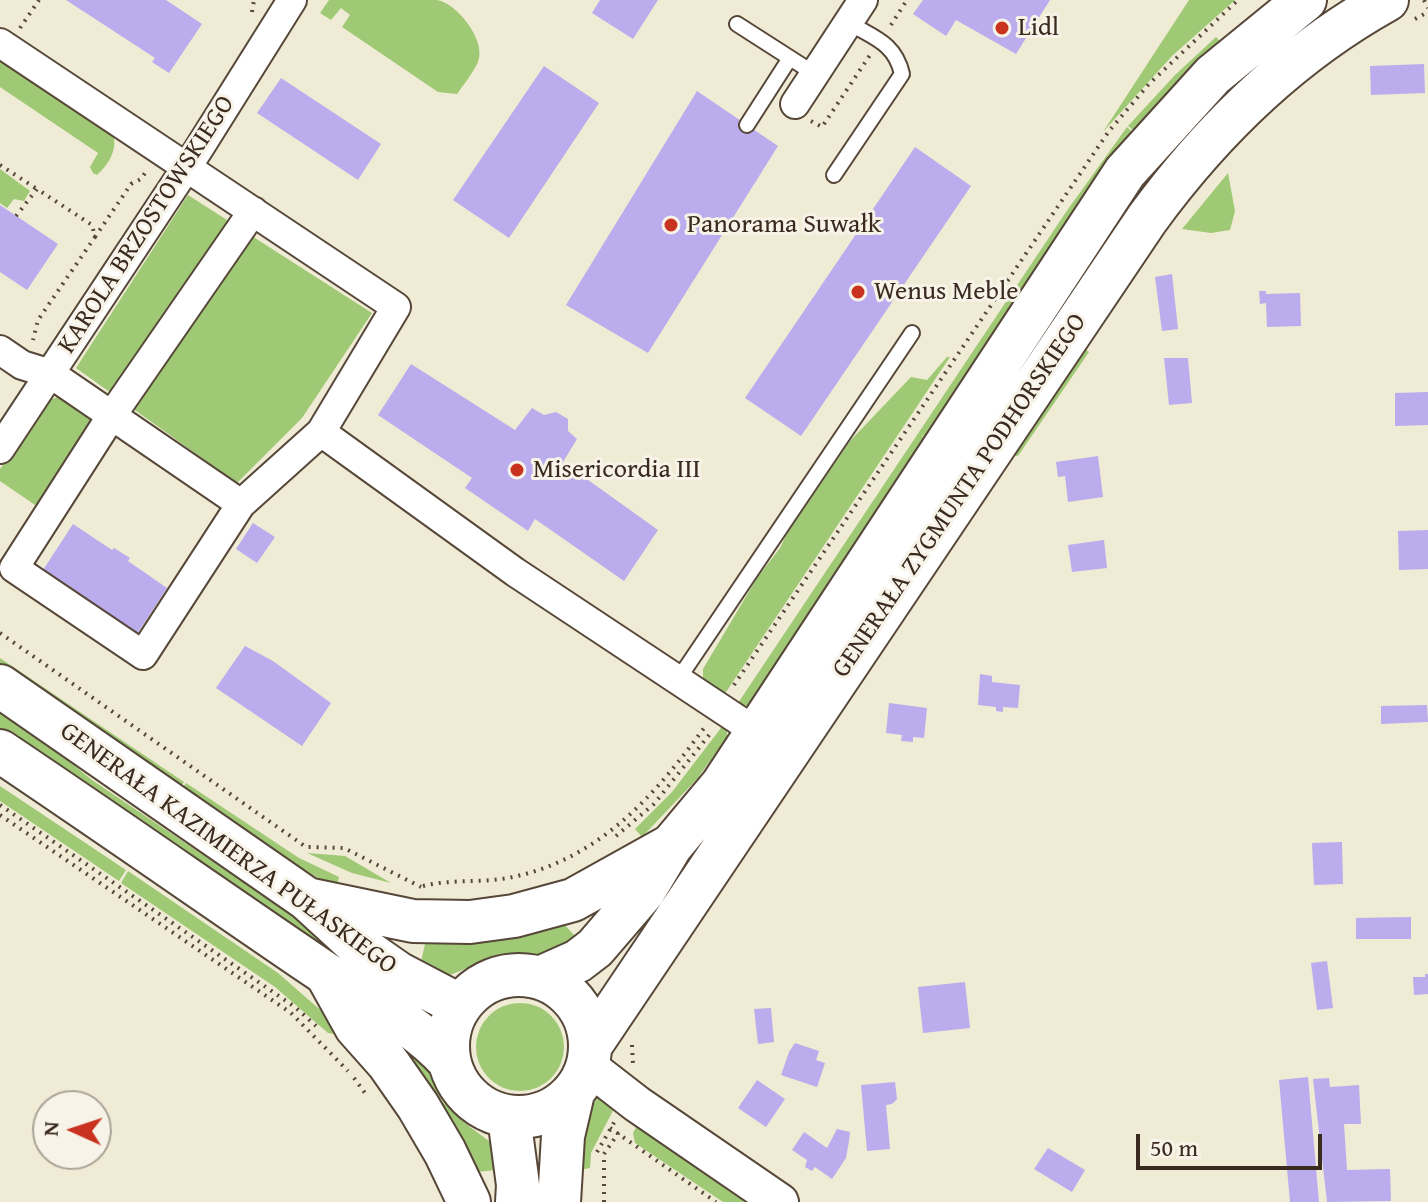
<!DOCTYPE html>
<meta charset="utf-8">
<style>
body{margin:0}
#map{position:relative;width:1428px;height:1202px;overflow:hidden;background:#f0ebd5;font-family:"Gentium Book Plus",serif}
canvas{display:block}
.north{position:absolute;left:32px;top:1090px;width:80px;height:80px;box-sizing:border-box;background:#f7f3e8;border:2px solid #aca397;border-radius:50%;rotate:273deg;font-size:22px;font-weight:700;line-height:32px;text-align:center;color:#3b2a1e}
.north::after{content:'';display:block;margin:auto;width:28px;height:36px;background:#c8321e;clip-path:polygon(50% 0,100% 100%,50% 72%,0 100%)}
.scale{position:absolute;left:1136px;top:1134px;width:186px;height:36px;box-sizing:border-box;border:4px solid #3b2a1e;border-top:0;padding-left:10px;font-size:24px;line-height:28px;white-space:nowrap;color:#3b2a1e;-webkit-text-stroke:6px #f7f3e8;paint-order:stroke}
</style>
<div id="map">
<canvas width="1428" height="1202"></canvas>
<div class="north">N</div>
<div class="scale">50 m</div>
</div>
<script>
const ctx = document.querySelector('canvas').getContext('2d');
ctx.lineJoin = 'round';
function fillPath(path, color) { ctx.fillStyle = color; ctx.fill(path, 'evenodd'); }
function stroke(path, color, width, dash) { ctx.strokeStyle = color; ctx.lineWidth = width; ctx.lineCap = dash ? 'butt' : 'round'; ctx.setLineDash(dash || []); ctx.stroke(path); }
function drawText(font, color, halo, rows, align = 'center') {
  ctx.font = font + ' "Gentium Book Plus",serif'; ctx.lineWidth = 6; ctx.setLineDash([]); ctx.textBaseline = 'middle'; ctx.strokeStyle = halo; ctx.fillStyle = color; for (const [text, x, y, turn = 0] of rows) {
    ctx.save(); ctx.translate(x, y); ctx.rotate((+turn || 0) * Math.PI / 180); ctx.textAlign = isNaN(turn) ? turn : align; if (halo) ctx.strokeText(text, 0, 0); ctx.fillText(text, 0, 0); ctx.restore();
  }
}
const green = new Path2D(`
 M329 0C363 0 403 0 437 0 457 3 487 41 478 62 473 73 464 84 457 94L438 92 342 27 350 15 341 8 331 20 320 13Z
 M1189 0H1235L1172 56 1103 132Z
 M1216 37 1224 45 1137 133 1128 126 1175 75Z
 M0 58 113 135C118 150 108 165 97 175L93 173 90 167 98 153 0 87Z
 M1127 127 1136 135 928 437 921 435 927 439 749 705 736 706 1066 212Z
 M0 169 30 191 24 201 14 199 7 208 0 203Z
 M1228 173 1235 211 1230 230 1211 233 1182 229Z
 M188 195 372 313 302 418 237 483 76 368Z
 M1081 346 1089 352 1018 456 1011 455Z
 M947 357H950L722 698 703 681V669L757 578 780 548 786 535 850 441 911 377 927 380Z
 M58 397 97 421 38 507 0 481V469L46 401Z
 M0 658 184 782 179 789 0 669Z
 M0 705 92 780 384 977 377 990 0 737Z
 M724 724 727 729V737L697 779 642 837 635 829 672 792Z
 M186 783 299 858 339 877 337 885 318 878 280 855 181 790Z
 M0 786 126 870 119 881 0 801Z
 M307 853 345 856 391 883 352 873Z
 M128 871 278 973 341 1028 335 1034 328 1033 275 987 121 883Z
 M562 922 584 946 548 956 526 953 500 955 445 977 418 974 426 940Z
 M476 1047a44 44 0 1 1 88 0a44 44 0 1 1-88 0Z
 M383 1028 423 1059 442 1101 466 1124 497 1147 505 1169 467 1173Z
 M602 1092 617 1103 591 1153 590 1168 579 1170 586 1114Z
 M640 1120 746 1198 743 1202H723L635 1143 633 1133Z`);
const building = new Path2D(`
 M66 0H166L202 24 169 73 152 62 155 58Z
 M600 0H658L633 39 592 13Z
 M923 0H1050L1016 54 956 20 946 36 913 14Z
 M1424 64 1425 93 1371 95 1370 66Z
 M544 66 599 103 509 238 453 200Z
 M281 78 381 144 358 180 257 113Z
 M697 91 778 146 648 353 566 305Z
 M915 147 971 186 801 436 745 398Z
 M0 205 58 244 27 290 0 272Z
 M1172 274 1178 329 1162 331 1155 277Z
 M1259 291H1266V294L1300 293 1301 326 1267 327 1266 303 1260 304Z
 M1164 358H1188L1192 403 1169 405Z
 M411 364 515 430 532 408 544 415 556 412 568 419V431L577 439 563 462 658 530 624 581 535 519 528 531 465 488 472 478 378 415Z
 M1428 392V425L1395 426V393Z
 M1098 456 1103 497 1068 502 1065 476 1058 477 1056 462Z
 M253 523 275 537 257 563 236 549Z
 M73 524 112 550 114 548 130 558 128 561 167 588 137 634 43 570Z
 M1428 530V569L1399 570 1398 531Z
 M1104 540 1107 568 1072 572 1068 545Z
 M245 646 273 661 331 703 302 746 216 688Z
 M980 674 992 676V682L1020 685 1018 708 1003 707V712L996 711V707L978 705Z
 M889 703 927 708 924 738 913 737V742L901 741 902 735 886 733Z
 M1427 705 1428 722 1381 724V706Z
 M1342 842 1343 884 1314 885 1312 843Z
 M1411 917V939H1356V918Z
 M1327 961 1333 1008 1317 1010 1311 963Z
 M1425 974H1428V994L1414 995 1413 977H1425Z
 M965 982 970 1028 923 1033 918 987Z
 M771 1008 774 1042 758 1044 754 1009Z
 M795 1043 819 1051 816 1060 825 1063 817 1087 781 1075 789 1052Z
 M1308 1077 1319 1202H1290L1279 1080Z
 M1329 1078 1330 1087 1359 1085 1361 1124H1344L1347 1170 1390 1169 1391 1201 1327 1202 1313 1079Z
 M757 1080 785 1099 766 1127 738 1108Z
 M895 1082 897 1099 892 1104 886 1105 890 1149 867 1151 861 1085Z
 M837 1129 850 1132 849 1141 846 1158 832 1179 815 1167 812 1171 805 1167 807 1160 792 1150 804 1132 827 1148Z
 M1048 1148 1085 1170 1072 1192 1034 1169Z`);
const path = new Path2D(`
 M1424 0 1428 8
 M252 12 254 0
 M1415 19 1428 12
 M891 25 907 0
 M20 28 39 0
 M811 121 822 127 870 55
 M0 165 37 189
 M16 216 37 189 92 225 95 237 38 320 33 340
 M95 237 131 184 141 179 147 170
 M0 633 306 847 344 848 421 887
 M734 685 1109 131 1149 84 1238 0
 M0 805 295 1007 316 1026
 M0 815 291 1013 348 1071
 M616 836 654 804 710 734
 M423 886C451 879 480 883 508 878 597 861 653 798 704 728
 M632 1045 633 1064
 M354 1078 365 1093
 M610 1128 716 1202
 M597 1152 615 1121
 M604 1202V1154L621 1129`);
const service = new Path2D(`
 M737 24 815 74
 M747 125 790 58
 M834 175 902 74C895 43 874 38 849 23
 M677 681 912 333`);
const minor = new Path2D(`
 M0 43 396 307 321 432 515 572 758 733
 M795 104 863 0
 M0 350 22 365 51 374 241 504 143 655 14 568 112 415 253 211
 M0 449 198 150 292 0
 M241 504 321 432`);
const tertiary = new Path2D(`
 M588 1066 637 1104 780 1202`);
const secondary = new Path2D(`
 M0 686 307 899 355 943 398 973 459 1005
 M0 751C106 822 210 895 316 967 361 998 412 1020 449 1061
 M307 899 413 921 470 922 514 916 573 900 670 846
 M448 1046a71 71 0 1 1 142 0a71 71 0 1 1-142 0Z
 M327 975 356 1027 388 1063 418 1106 445 1152 469 1202
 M542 977 578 961 595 948 644 891 671 846 722 785 1125 172 1213 75 1305 0
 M591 1045 1147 219C1212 130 1290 54 1387 0
 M509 1117 518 1185 517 1202
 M559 1202 563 1136 573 1093`);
const markers = [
 [1002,28,8,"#c8321e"],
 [671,225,8,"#c8321e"],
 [858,292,8,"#c8321e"],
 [517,470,8,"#c8321e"]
];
const poiNames = [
 ["Lidl",1018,28],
 ["Panorama Suwałk",687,225],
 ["Wenus Meble",874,292],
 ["Misericordia III",533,470]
];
const streetNames = [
 ["KAROLA BRZOSTOWSKIEGO",147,225,-57],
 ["GENERAŁA ZYGMUNTA PODHORSKIEGO",960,496,-56],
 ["GENERAŁA KAZIMIERZA PUŁASKIEGO",228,849,36]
];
fillPath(green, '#9fc975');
fillPath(building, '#bbacee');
stroke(service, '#564739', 18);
stroke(minor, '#564739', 32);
stroke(tertiary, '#564739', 40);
stroke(secondary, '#564739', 46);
stroke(path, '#564739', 4, [2, 6]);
stroke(service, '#fff', 14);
stroke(minor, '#fff', 28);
stroke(tertiary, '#fff', 36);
stroke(secondary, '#fff', 42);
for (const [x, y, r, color] of markers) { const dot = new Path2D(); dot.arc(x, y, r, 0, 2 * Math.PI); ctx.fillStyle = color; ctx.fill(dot); stroke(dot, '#f7f3e8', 3); }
drawText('26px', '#3b2a1e', '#f7f3e8', poiNames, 'left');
drawText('26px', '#3b2a1e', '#f7f3e8', streetNames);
</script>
